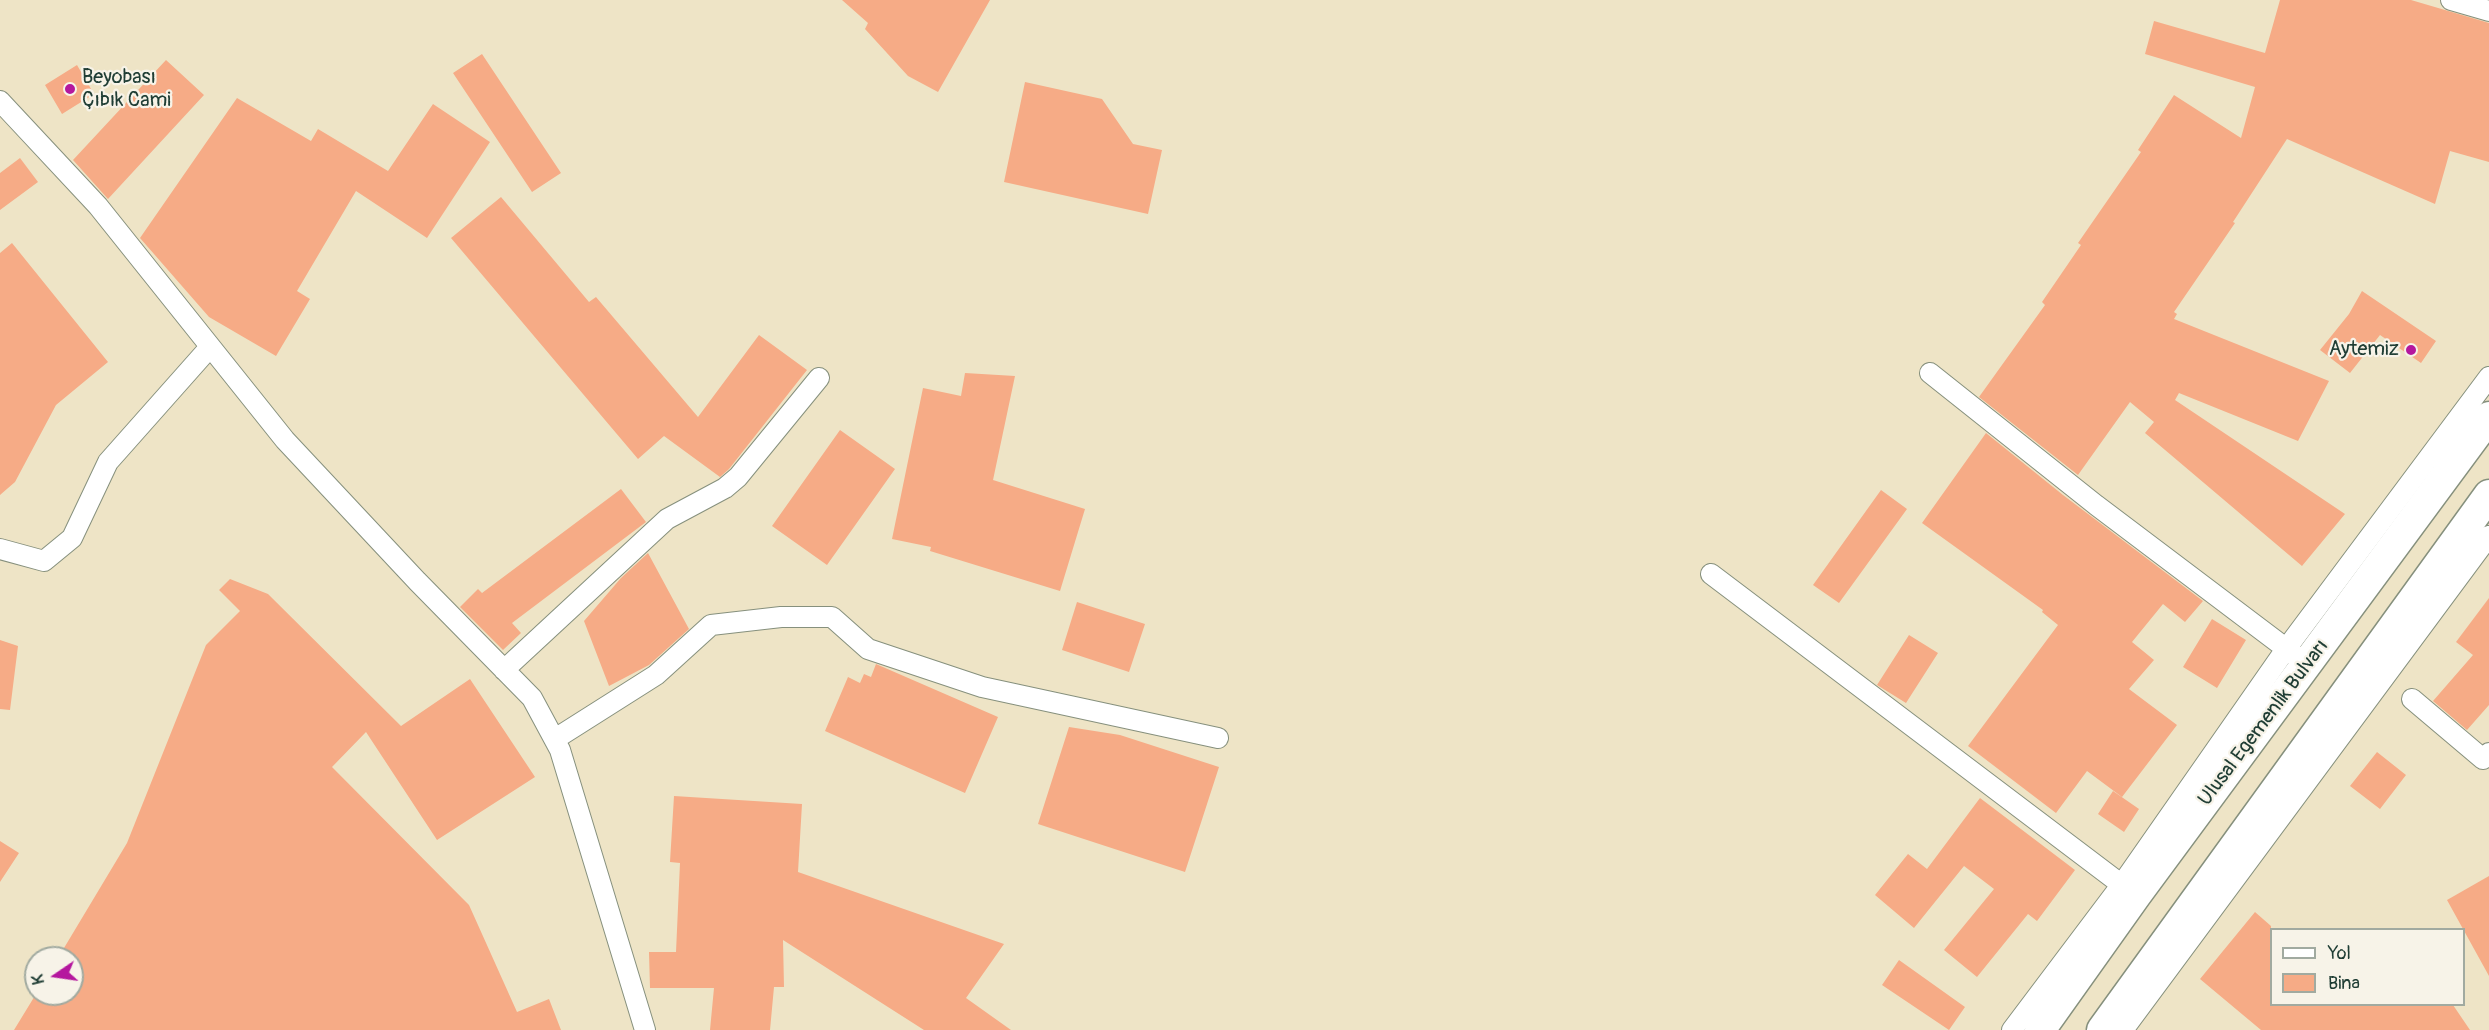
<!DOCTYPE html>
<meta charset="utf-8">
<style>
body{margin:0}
#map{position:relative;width:2489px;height:1030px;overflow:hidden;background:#eee4c6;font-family:Pangolin,sans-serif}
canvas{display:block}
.legend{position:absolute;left:2270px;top:928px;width:195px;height:78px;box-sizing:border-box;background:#f7f3e8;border:2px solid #a1aaa0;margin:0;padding:8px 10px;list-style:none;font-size:18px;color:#1f3d34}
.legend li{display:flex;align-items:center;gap:12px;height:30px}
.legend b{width:30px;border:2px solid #a1aaa0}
.north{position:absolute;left:24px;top:946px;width:60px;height:60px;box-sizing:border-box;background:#f7f3e8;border:2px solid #a1aaa0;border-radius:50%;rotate:257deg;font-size:16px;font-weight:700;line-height:24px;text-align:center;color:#1f3d34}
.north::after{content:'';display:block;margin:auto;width:21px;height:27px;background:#b5179e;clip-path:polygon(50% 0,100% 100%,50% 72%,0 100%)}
</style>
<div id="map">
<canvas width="2489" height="1030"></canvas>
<ul class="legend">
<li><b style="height:8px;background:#fff"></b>Yol</li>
<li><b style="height:16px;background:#f6ab86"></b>Bina</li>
</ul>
<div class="north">K</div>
</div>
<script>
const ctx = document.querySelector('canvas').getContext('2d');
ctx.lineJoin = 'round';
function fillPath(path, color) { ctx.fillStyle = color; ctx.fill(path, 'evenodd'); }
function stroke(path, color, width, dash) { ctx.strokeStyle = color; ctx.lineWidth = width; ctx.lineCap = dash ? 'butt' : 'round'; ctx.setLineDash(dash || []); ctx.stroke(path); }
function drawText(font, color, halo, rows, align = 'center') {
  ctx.font = font + ' Pangolin,sans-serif'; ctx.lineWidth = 4.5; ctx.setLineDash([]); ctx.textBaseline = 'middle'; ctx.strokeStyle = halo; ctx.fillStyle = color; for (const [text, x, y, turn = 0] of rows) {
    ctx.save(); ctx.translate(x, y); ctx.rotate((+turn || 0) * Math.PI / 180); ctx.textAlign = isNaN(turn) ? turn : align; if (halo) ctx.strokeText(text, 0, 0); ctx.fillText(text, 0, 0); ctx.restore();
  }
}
const building = new Path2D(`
 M842 0H990L938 92 908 76 865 29 868 23Z
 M2280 0H2411L2489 23V162L2450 151 2435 204 2287 139 2233 222 2235 223 2174 312 2177 314 2174 319 2329 381 2298 441 2179 393 2175 400 2345 514 2302 566 2145 433 2154 422 2130 402 2078 475 1979 397 2045 305 2042 302 2081 245 2078 243 2141 152 2138 150 2174 95 2241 138 2255 87 2145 54 2154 21 2265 53Z
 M482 54 561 173 532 192 453 73Z
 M166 60 204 95 108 199 73 160Z
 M77 65 94 94 62 114 45 85Z
 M1025 82 1102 99 1133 144 1162 150 1148 214 1004 182Z
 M237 98 311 141 318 129 388 171 433 104 490 142 427 238 356 191 297 291 310 299 276 356 209 317 140 238Z
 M20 158 38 182 0 210V173Z
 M501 197 589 302 596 297 698 417 759 335 807 370 729 469 720 477 664 436 638 459 451 238Z
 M12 243 108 362 56 405 15 482 0 495V253Z
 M2362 291 2436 341 2421 363 2380 335 2350 373 2320 350 2349 314Z
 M965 373 1015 376 993 480 1085 509 1060 591 930 551 931 547 892 539 923 388 961 396Z
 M840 430 895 469 827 565 772 526Z
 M1986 433 2063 495 2203 601 2185 622 2163 604 2132 642 2154 660 2129 689 2177 725 2122 797 2087 771 2056 813 1968 746 2058 625 2042 612 2043 610 1922 523Z
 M621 489 646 522 512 623 521 633 503 650 460 607 478 589 482 593Z
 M1881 490 1907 509 1839 603 1813 585Z
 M648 553 689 629 649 665 609 686 584 621 621 578Z
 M230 579 268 594 401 726 470 679 535 777 437 840 366 732 332 767 469 905 517 1012 549 999 561 1030H14L36 994H72V958H58L127 843 206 645 240 611 219 590Z
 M2489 598V705L2467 730 2433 701 2473 655 2456 642Z
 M1077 602 1145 624 1129 672 1062 650Z
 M2212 619 2246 640 2217 688 2183 667Z
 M1909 635 1938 653 1906 703 1877 685Z
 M0 640 18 646 10 710 0 709Z
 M876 664 998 717 965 793 825 731 848 677 860 683 864 674 871 677Z
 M1069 727 1120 735 1219 767 1185 872 1038 824Z
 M2377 752 2406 775 2380 809 2350 786Z
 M2113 791 2139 809 2124 832 2098 814Z
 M674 796 802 804 798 872 1004 944 966 998 1011 1030H924L783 940 784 987H774L770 1030H710L714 988H650L649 952H676L680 863 670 862Z
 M1980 798 2075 870 2037 921 2028 914 1977 977 1944 950 1994 889 1964 866 1914 928 1875 895 1908 854 1927 869Z
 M0 841 19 853 0 882Z
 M2489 876V976L2447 900Z
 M2255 912 2271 926V1005H2453L2470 1030H2261L2200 979Z
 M1899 960 1965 1007 1949 1030 1882 985Z`);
const minor = new Path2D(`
 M2451 0 2489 11
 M0 101 98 206 285 440 417 581 532 698 560 750 645 1030
 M1930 373 2096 505 2296 656
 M0 549 44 561 72 538 108 462 210 347
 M1711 574 2130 891
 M504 670 667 519 725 488 738 477 819 378
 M2412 699 2483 759 2489 753
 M555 739 656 675 711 625 781 617H832L868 649 982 687 1218 738
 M2012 1030 2122 884 2286 649 2489 377
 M2123 1030 2489 536`);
const highway = new Path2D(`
 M2040 1030 2136 895 2489 417
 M2102 1030 2489 495`);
const markers = [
 [70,89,6,"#b5179e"],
 [2411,350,6,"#b5179e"]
];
const poiNames = [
 ["Beyobası",82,78],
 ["Çıbık Cami",82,101],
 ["Aytemiz",2399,350,"right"]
];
const streetNames = [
 ["Ulusal Egemenlik Bulvarı",2264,723,-53]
];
fillPath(building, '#f6ab86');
stroke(minor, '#86907d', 22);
stroke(highway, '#86907d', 33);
stroke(minor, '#fff', 20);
stroke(highway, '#fff', 30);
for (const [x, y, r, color] of markers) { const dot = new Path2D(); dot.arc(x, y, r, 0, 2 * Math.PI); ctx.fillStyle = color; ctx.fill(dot); stroke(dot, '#f7f3e8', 2); }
drawText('20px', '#1f3d34', '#f7f3e8', poiNames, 'left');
drawText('20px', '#1f3d34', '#f7f3e8', streetNames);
</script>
